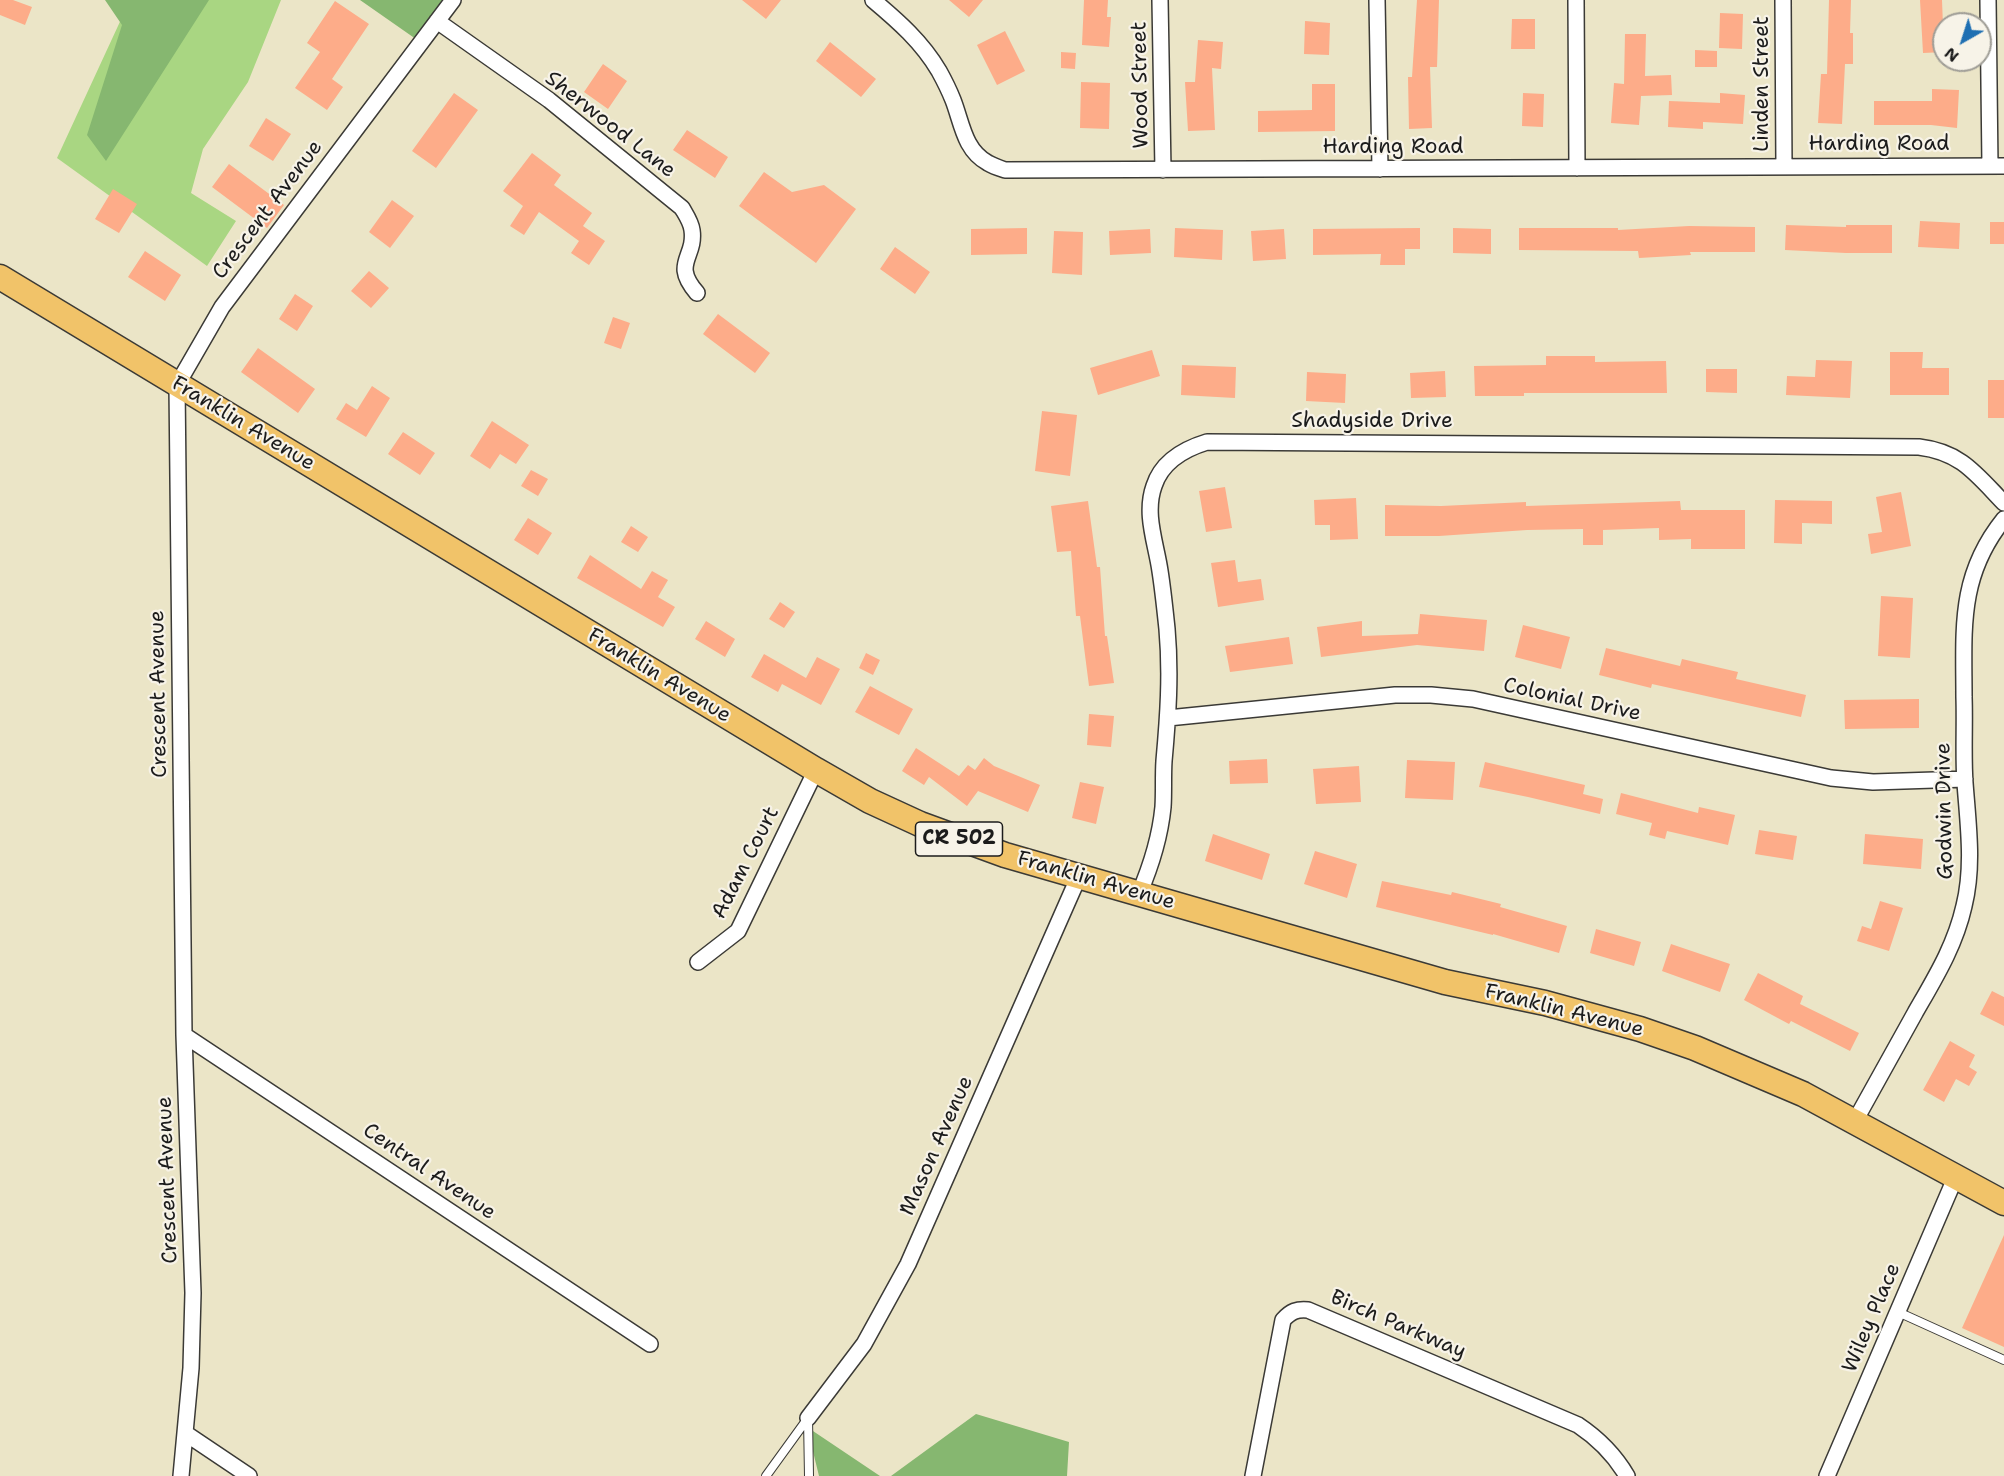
<!DOCTYPE html>
<style>
body{margin:0}
#map{position:relative;width:2004px;height:1476px;overflow:hidden;background:#ebe5c7;font-family:"Shantell Sans",sans-serif}
canvas{display:block}
.north{position:absolute;left:1932px;top:12px;width:60px;height:60px;box-sizing:border-box;background:#f7f3e8;border:2px solid #9f9d96;border-radius:50%;rotate:219deg;font-size:16px;font-weight:700;line-height:24px;text-align:center;color:#1c1c1c}
.north::after{content:'';display:block;margin:auto;width:21px;height:27px;background:#1f6fb2;clip-path:polygon(50% 0,100% 100%,50% 72%,0 100%)}
</style>
<div id="map">
<canvas width="2004" height="1476"></canvas>
<div class="north">N</div>
</div>
<script>
const ctx = document.querySelector('canvas').getContext('2d');
ctx.lineJoin = 'round';
function fillPath(path, color) { ctx.fillStyle = color; ctx.fill(path, 'evenodd'); }
function stroke(path, color, width, dash) { ctx.strokeStyle = color; ctx.lineWidth = width; ctx.lineCap = dash ? 'butt' : 'round'; ctx.setLineDash(dash || []); ctx.stroke(path); }
function drawText(font, color, halo, rows, align = 'center') {
  ctx.font = font + ' "Shantell Sans",sans-serif'; ctx.lineWidth = 4.5; ctx.setLineDash([]); ctx.textBaseline = 'middle'; ctx.strokeStyle = halo; ctx.fillStyle = color; for (const [text, x, y, turn = 0] of rows) {
    ctx.save(); ctx.translate(x, y); ctx.rotate((+turn || 0) * Math.PI / 180); ctx.textAlign = isNaN(turn) ? turn : align; if (halo) ctx.strokeText(text, 0, 0); ctx.fillText(text, 0, 0); ctx.restore();
  }
}
const green = new Path2D(`
 M130 0H281L248 82 203 149 191 193 236 221 207 266 57 158Z`);
const forest = new Path2D(`
 M105 0H209L106 161 87 135 122 25Z
 M360 0H456L423 44Z
 M976 1414 1069 1442 1067 1476H891Z
 M807 1427 880 1476H819Z`);
const building = new Path2D(`
 M0 0H13L32 7 25 25 0 15Z
 M742 0H781L766 19Z
 M949 0H983L969 17Z
 M1084 0H1108L1107 17H1111L1109 47 1082 45Z
 M1417 0H1439L1437 67H1430L1432 128 1409 129 1408 77H1412Z
 M1829 0H1851L1850 33H1853V64H1845L1842 124 1818 123 1821 74H1827Z
 M1920 0H1942L1944 52 1923 53Z
 M335 1 369 24 332 79 343 87 327 110 295 88 320 52 307 43Z
 M1720 13 1743 14 1742 49 1719 48Z
 M1512 19H1535V49H1511Z
 M1305 21 1330 23 1329 55 1304 54Z
 M1005 31 1025 71 997 85 977 45Z
 M1625 34H1646L1645 76 1671 75 1672 95 1641 96 1639 125 1611 123 1614 83 1624 84Z
 M1198 40 1223 42 1221 69 1212 68 1215 130 1188 131 1185 82H1195Z
 M830 42 876 79 861 97 816 61Z
 M1695 50 1717 51V67H1695Z
 M1061 52 1076 53 1075 69 1061 68Z
 M603 64 627 81 608 109 584 92Z
 M1081 82 1110 83 1109 129 1080 128Z
 M1312 84H1335V131L1258 132V111L1312 110Z
 M1932 89 1959 90 1957 128 1931 125H1874V101H1932Z
 M454 93 478 110 436 168 412 151Z
 M1523 93 1544 94 1543 127 1522 126Z
 M1720 93 1745 95 1743 124 1703 122V129L1668 127 1669 101 1720 103Z
 M266 118 291 134 273 161 249 146Z
 M687 130 728 157 715 178 673 150Z
 M532 153 561 175 554 185 592 213 583 226 605 241 589 265 571 253 579 241 539 212 524 235 510 226 523 206 503 191Z
 M229 164 284 205 267 228 212 187Z
 M764 172 792 192 824 185 856 209 816 263 739 206Z
 M113 189 137 204 119 233 95 219Z
 M392 200 414 216 390 248 369 232Z
 M1920 221 1960 223 1959 249 1918 247Z
 M1990 222H2004V244H1990Z
 M1786 225 1846 227V225H1892V253H1846L1785 250Z
 M1689 226 1755 227V252H1690L1691 255 1639 258 1638 251 1519 250V228H1618V230Z
 M1027 228V254L971 255V229Z
 M1175 228 1223 230 1222 260 1174 257Z
 M1420 228V249H1405V265H1380L1381 254 1313 255V229Z
 M1453 228 1491 229V254L1453 253Z
 M1150 229 1151 253 1110 255 1109 231Z
 M1284 229 1286 259 1253 261 1251 231Z
 M1054 231 1083 232 1082 275 1052 273Z
 M895 247 930 272 915 294 880 269Z
 M145 251 181 275 165 301 128 277Z
 M369 271 389 288 371 308 351 291Z
 M295 294 313 306 297 331 279 319Z
 M718 314 770 353 755 373 703 334Z
 M613 317 630 323 621 349 604 343Z
 M258 348 315 389 298 413 241 372Z
 M1152 350 1160 376 1098 395 1090 368Z
 M1890 352H1923L1922 368H1949V395H1890Z
 M1546 356H1595V362L1666 361 1667 393H1524V396H1475L1474 366 1546 365Z
 M1816 360 1852 361 1850 398 1786 395 1787 376 1815 377Z
 M1182 365 1236 367 1235 398 1181 395Z
 M1706 369H1737V393L1706 392Z
 M1445 371 1446 397 1411 398 1410 373Z
 M1307 372 1346 374 1345 403 1306 401Z
 M1988 380H2004V418H1988Z
 M372 386 390 398 366 437 336 419 346 403 357 410Z
 M1042 411 1077 415 1070 476 1035 471Z
 M492 421 529 445 516 464 500 454 490 469 470 456Z
 M403 432 435 453 420 475 388 454Z
 M531 470 548 479 538 496 521 486Z
 M1225 487 1232 528 1206 532 1199 491Z
 M1901 492 1911 546 1871 554 1868 534 1882 532 1876 497Z
 M1356 498 1358 539 1330 540V525H1315L1314 500Z
 M1775 500 1832 501V524L1802 523V544L1774 543Z
 M1088 501 1097 567H1100L1105 636H1107L1114 683 1089 686 1080 616H1076L1071 551 1057 552 1051 506Z
 M1680 501 1681 510H1745V549H1691V539L1659 540V528L1603 530V545H1583V529L1527 530 1439 536H1385V505L1441 506 1526 502V506Z
 M528 518 552 533 538 555 514 540Z
 M631 526 648 537 638 552 621 542Z
 M590 555 641 589 652 571 668 580 658 597 675 607 663 627 577 578Z
 M1235 560 1238 582 1261 579 1264 600 1218 607 1211 563Z
 M1881 596 1913 598 1910 658 1878 656Z
 M780 602 795 612 784 628 769 619Z
 M1420 614 1487 620 1484 651 1417 645 1321 657 1317 627 1362 621V636L1418 634Z
 M706 621 735 639 725 657 695 639Z
 M1523 625 1570 637 1561 669 1515 657Z
 M1289 637 1293 664 1230 672 1225 646Z
 M1606 648 1680 666 1682 659 1738 672 1736 679 1806 695 1801 717 1652 684 1651 688 1599 675Z
 M866 653 880 660 873 675 859 668Z
 M764 654 806 678 817 657 840 669 821 705 782 684 778 692 751 677Z
 M870 686 913 709 899 735 855 712Z
 M1919 699V728L1845 729 1844 700Z
 M1089 714 1114 716 1111 747 1087 745Z
 M916 748 959 776 968 765 975 770 984 758 994 766 1040 785 1028 812 978 791 967 806 929 777 924 785 902 771Z
 M1267 759 1268 783 1230 784 1229 761Z
 M1407 760 1455 762 1453 800 1405 798Z
 M1485 762 1585 785 1583 794 1603 799 1600 814 1528 797 1479 787Z
 M1359 766 1361 802 1316 804 1313 769Z
 M1080 782 1104 787 1096 824 1072 818Z
 M1621 793 1698 813 1699 807 1735 815 1728 845 1667 831 1665 839 1649 835 1652 823 1616 814Z
 M1759 830 1797 836 1793 860 1755 854Z
 M1213 834 1270 854 1262 880 1205 861Z
 M1865 834 1923 839 1921 869 1863 864Z
 M1315 851 1357 864 1347 898 1304 884Z
 M1382 881 1451 895 1452 892 1501 904 1500 907 1567 926 1559 953 1493 934V935L1376 907Z
 M1880 901 1903 908 1889 951 1857 941 1862 926 1871 929Z
 M1596 929 1641 942 1634 966 1590 953Z
 M1671 944 1730 964 1720 992 1662 971Z
 M1758 973 1803 996 1800 1004 1859 1033 1850 1051 1791 1021 1789 1024 1744 1000Z
 M1992 991 2004 997V1026L1980 1014Z
 M1950 1041 1975 1055 1969 1067 1977 1072 1969 1086 1956 1079 1944 1102 1923 1090Z
 M2004 1235V1347L1962 1328Z`);
const lane = new Path2D(`
 M1898 1312 2004 1360
 M766 1476 808 1418 809 1476`);
const street = new Path2D(`
 M873 0C898 21 922 42 939 71 944 80 949 90 953 100 962 123 964 150 988 163 993 166 999 168 1005 170L2004 166
 M1160 0 1163 170
 M1377 0 1380 169
 M1576 0 1577 168
 M1783 0 1784 167
 M1988 0 1990 166
 M437 21 549 100 682 208C686 215 691 222 692 230 696 258 671 263 697 293
 M1168 718 1395 695H1431L1473 699 1831 778 1873 782 1965 779
 M1139 894C1151 866 1160 838 1163 807 1164 792 1163 776 1164 761 1168 717 1171 674 1167 629 1165 610 1163 590 1160 571 1156 543 1144 514 1154 486 1162 461 1184 449 1207 442L1919 447C1961 452 1976 474 2004 503
 M698 962 738 931 816 770
 M184 1035 650 1344
 M1855 1121C1875 1085 1895 1049 1915 1013 1935 978 1955 946 1964 906 1974 866 1968 824 1965 783 1963 755 1965 725 1964 697 1964 629 1958 576 2004 519
 M808 1418 864 1344 908 1264 1079 876
 M185 1433 249 1476
 M181 1476 191 1368 193 1293 184 1035 177 385 222 307 453 0
 M1253 1476 1283 1320C1291 1311 1297 1309 1308 1310L1578 1425C1599 1439 1614 1454 1627 1476
 M1827 1476 1956 1176`);
const primary = new Path2D(`
 M0 277 816 770 870 801 920 824 1005 855 1445 982 1545 1003 1640 1029 1695 1048 1803 1094 2004 1203`);
const shields = [
 [959,839,87]
];
const shieldNames = [
 ["CR 502",959,839]
];
const streetNames = [
 ["Linden Street",1763,84,-90],
 ["Wood Street",1141,85,-91],
 ["Sherwood Lane",610,125,38],
 ["Harding Road",1879,145],
 ["Harding Road",1393,148],
 ["Crescent Avenue",268,210,-53],
 ["Shadyside Drive",1372,422],
 ["Franklin Avenue",243,424,31],
 ["Franklin Avenue",659,676,31],
 ["Crescent Avenue",159,694,-91],
 ["Colonial Drive",1572,700,12],
 ["Godwin Drive",1945,811,-91],
 ["Adam Court",746,863,-63],
 ["Franklin Avenue",1096,881,16],
 ["Franklin Avenue",1564,1011,14],
 ["Mason Avenue",937,1146,-66],
 ["Central Avenue",429,1172,34],
 ["Crescent Avenue",168,1180,-92],
 ["Wiley Place",1872,1318,-67],
 ["Birch Parkway",1398,1325,23]
];
fillPath(green, '#a9d682');
fillPath(forest, '#86b770');
fillPath(building, '#fdac89');
stroke(lane, '#3b3a36', 10);
stroke(street, '#3b3a36', 18);
stroke(primary, '#3b3a36', 27);
stroke(lane, '#fff', 8);
stroke(street, '#fff', 15);
stroke(primary, '#f1c369', 24);
for (const [x, y, w] of shields) { const box = new Path2D(); box.roundRect(x - w / 2, y - 17, w, 34, 4.5); ctx.fillStyle = '#f7f3e8'; ctx.fill(box); stroke(box, '#1c1c1c', 1.5); }
drawText('bold 20px', '#1c1c1c', null, shieldNames);
drawText('21px', '#1c1c1c', '#f7f3e8', streetNames);
</script>
